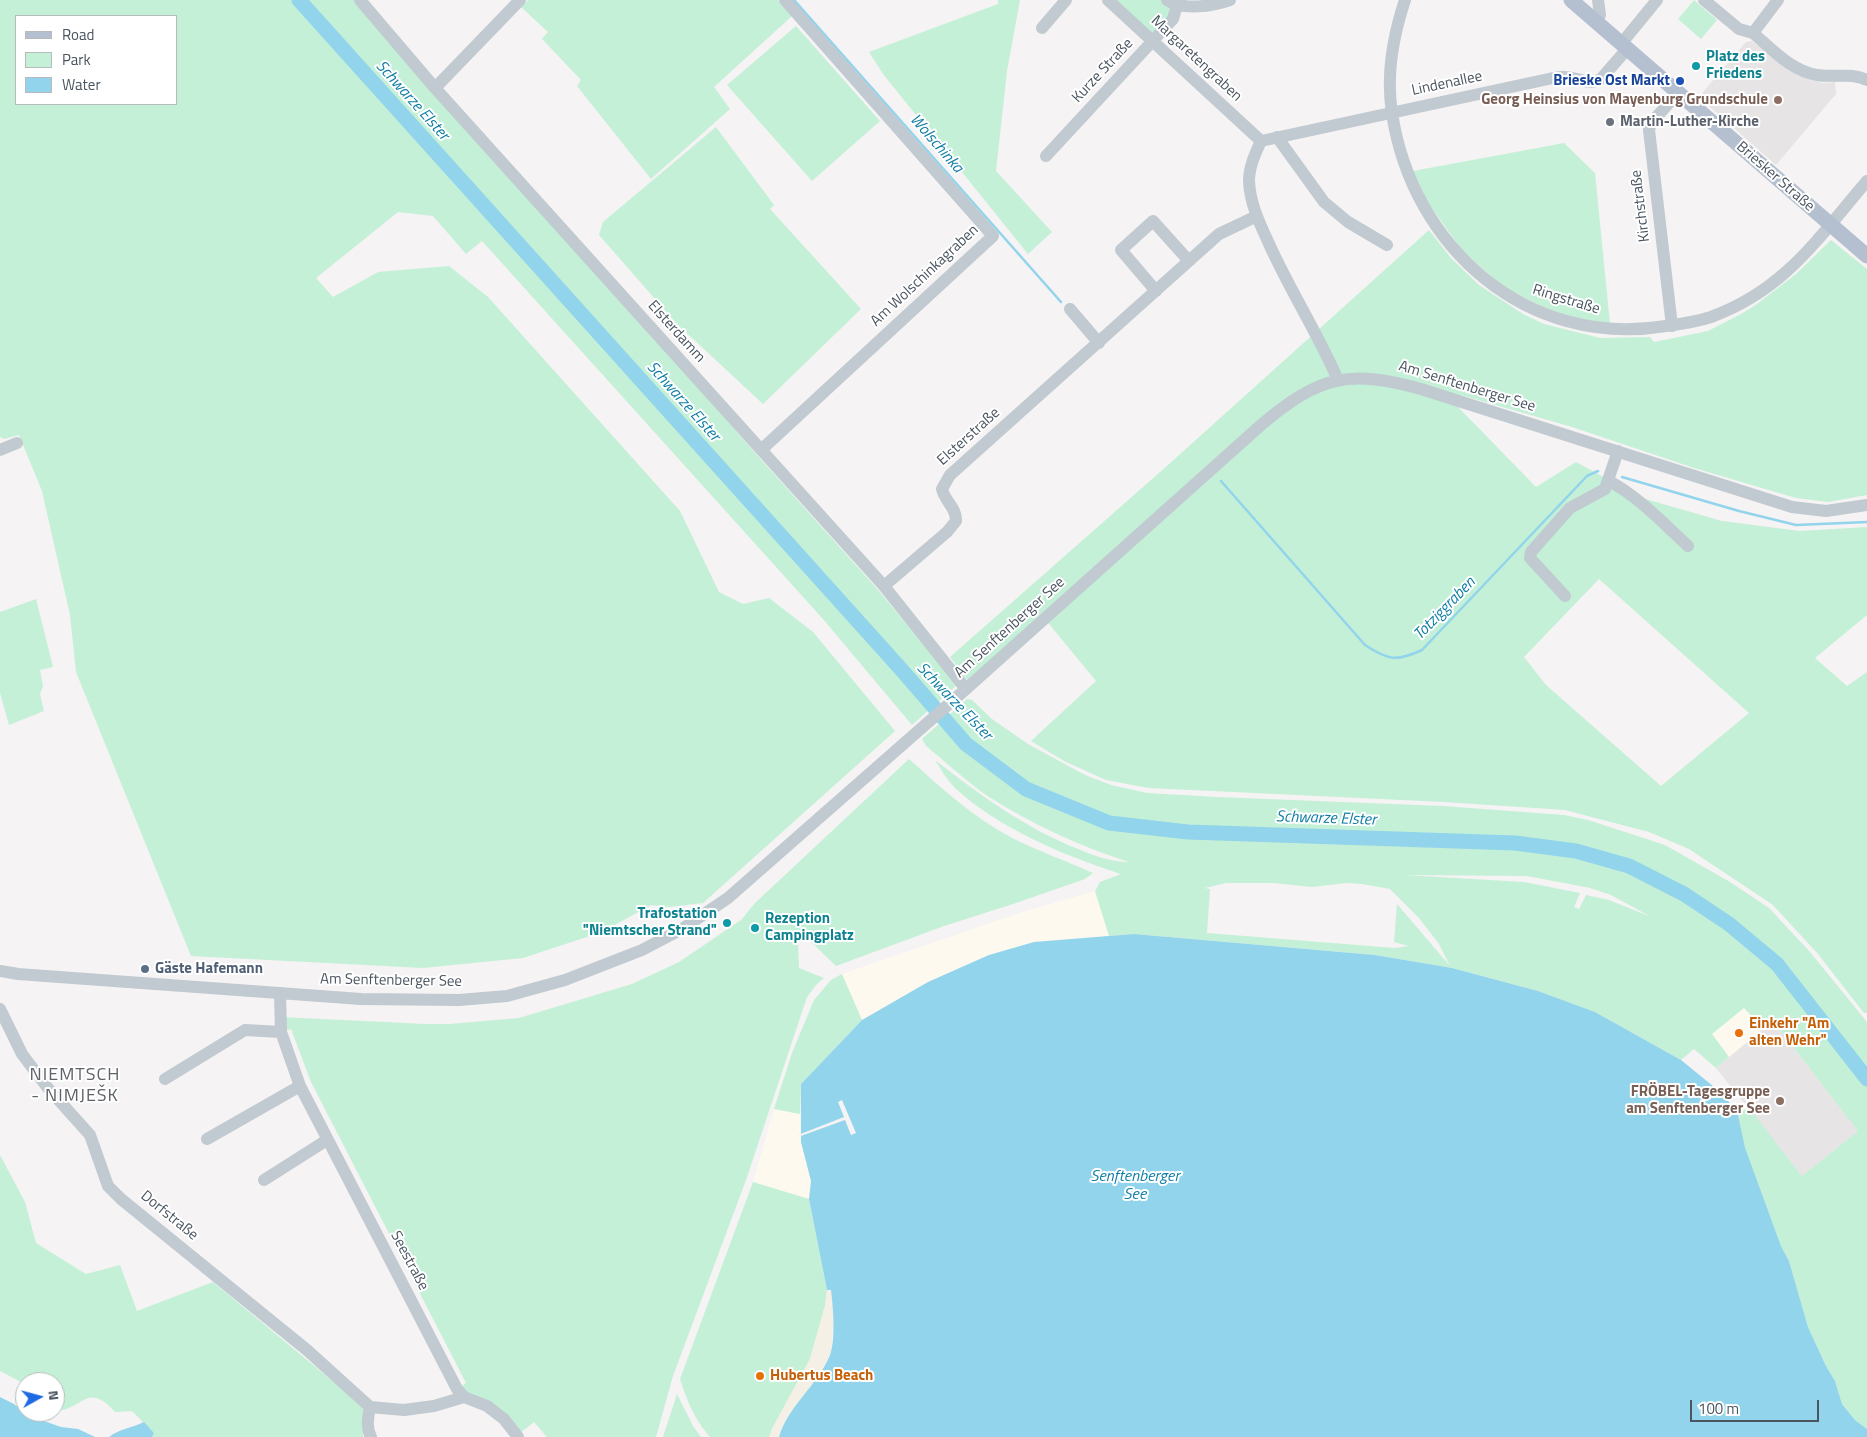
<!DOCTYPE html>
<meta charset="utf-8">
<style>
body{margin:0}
#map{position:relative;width:1867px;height:1437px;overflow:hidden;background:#f5f3f3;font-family:"Titillium Web",sans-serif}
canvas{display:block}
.legend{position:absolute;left:15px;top:15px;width:162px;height:90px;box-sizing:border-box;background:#fff;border:1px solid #b7bbbf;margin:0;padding:6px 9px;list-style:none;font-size:15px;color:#4a5560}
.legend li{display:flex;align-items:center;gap:10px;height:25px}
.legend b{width:25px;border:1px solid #b7bbbf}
.north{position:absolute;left:15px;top:1372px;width:50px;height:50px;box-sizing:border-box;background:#fff;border:1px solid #b7bbbf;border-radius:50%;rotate:83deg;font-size:14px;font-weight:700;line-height:20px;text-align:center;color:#4a5560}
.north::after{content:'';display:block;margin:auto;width:18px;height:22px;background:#1f69e2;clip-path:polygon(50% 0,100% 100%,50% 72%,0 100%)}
.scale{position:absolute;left:1690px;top:1400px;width:129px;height:22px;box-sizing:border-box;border:2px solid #4a5560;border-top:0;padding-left:6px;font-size:15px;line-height:18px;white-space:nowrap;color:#4a5560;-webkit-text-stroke:4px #fff;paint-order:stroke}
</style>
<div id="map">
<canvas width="1867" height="1437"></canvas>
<ul class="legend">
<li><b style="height:6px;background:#b4c0d0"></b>Road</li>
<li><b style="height:14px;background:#c4f0d7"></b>Park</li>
<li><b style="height:14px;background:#92d4eb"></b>Water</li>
</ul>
<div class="north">N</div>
<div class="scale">100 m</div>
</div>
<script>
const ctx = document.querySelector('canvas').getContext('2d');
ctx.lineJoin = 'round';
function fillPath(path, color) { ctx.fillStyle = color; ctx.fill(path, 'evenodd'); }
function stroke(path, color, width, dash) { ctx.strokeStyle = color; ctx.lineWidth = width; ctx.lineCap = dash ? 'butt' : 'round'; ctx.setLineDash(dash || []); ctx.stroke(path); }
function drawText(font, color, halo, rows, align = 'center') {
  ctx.font = font + ' "Titillium Web",sans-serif'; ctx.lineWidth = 4; ctx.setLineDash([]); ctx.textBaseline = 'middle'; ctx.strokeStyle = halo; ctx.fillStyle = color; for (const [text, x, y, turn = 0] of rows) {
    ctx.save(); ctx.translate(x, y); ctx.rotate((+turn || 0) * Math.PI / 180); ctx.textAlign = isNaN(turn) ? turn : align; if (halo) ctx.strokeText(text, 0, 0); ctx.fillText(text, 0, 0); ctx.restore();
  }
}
const commercial = new Path2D(`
 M1095 891 1109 936 1034 942 989 955 928 982 862 1020 842 974 1016 914Z
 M1744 1008 1763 1028 1729 1057 1712 1034Z
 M774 1109 800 1114 801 1142 811 1181 809 1199 753 1182Z`);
const education = new Path2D(`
 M1752 41 1788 70 1799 76 1822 83 1835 82 1836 94 1776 165 1701 99 1703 92 1746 42Z
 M1773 1021 1858 1131 1802 1176 1716 1068Z`);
const green = new Path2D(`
 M0 0H360L756 454 879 591 957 685 912 725 823 619 482 241 466 254 433 216 398 212 316 278 333 297 378 272 449 266 488 297 680 511 719 592 743 604 769 598 813 632 895 731 703 903 669 907 651 905 602 932 523 958 423 968 191 956 76 672 70 615 42 491 19 435 4 439 0 437ZM16 16H176V104H16Z
 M528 0H778L792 16 714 87 730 109 651 179 577 86 581 80 542 39 548 32 521 7Z
 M998 0H1020L1007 71 996 171 1052 232 1028 254 883 74 869 52 998 4Z
 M1115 0H1162L1170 8 1168 17 1154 33H1151Z
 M1694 0 1717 20 1701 39 1678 19Z
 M796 26 880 121 812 181 727 85Z
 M716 127 774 205 770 209 861 309 763 404 677 324 599 235 603 222Z
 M1564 143 1595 173 1610 324 1571 317 1543 307 1503 287 1462 250 1428 203 1413 171Z
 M1429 230 1451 258 1479 285 1523 314 1544 324 1600 338 1650 337 1654 342 1708 331 1741 314 1757 304 1796 274 1831 240 1867 269V495L1828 502 1796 498 1694 468 1572 427 1461 395 1459 408 1536 487 1576 462 1642 498 1722 521 1800 531 1867 527V615L1815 658 1847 686 1867 672V1013H1864L1818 954 1773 905 1689 849 1649 832 1565 810 1444 802 1149 788 1106 780 1064 761 1031 741 1096 681 1041 614 968 681 950 657 1168 465ZM1599 579 1749 713 1661 786 1546 685 1524 657Z
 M36 599 53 667 40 670 43 686 40 694 44 711 9 725 0 693V612Z
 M967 699 972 700 992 719 1028 744 1085 775 1111 785 1147 793 1217 797 1443 806 1564 815 1588 820 1665 845 1730 882 1769 908 1810 952 1867 1022V1429L1855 1420 1842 1404 1835 1381 1826 1366 1808 1327 1789 1261 1781 1246 1744 1148 1738 1115 1748 1107 1802 1176 1858 1131 1773 1021 1763 1028 1744 1008 1712 1034 1729 1057 1716 1068 1694 1049 1681 1060 1595 1012 1538 991 1452 968 1375 955 1134 934 1109 936 1095 891 1100 882 1121 874C1065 856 998 828 955 788 947 780 941 769 935 760 980 795 1025 828 1078 849 1094 856 1113 862 1129 862 1079 846 1034 825 989 797 967 782 947 763 926 746L922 739ZM1404 875 1527 876 1590 888 1611 895 1651 917 1609 900 1586 895 1579 909 1574 907 1580 893 1524 882ZM1226 883H1273L1312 887 1346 883 1362 884 1390 889 1419 918 1439 944 1450 966 1397 904 1394 942 1409 946 1395 948 1207 933 1210 889 1205 888Z
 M909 759C941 788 973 817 1012 838 1038 851 1066 861 1093 873L1085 879 1013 904 944 926 836 966 805 936 798 942 799 968 824 978 817 984 807 997 746 1180 673 1376 656 1437H547L534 1422 520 1433 457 1389 466 1383 311 1082 291 1029 281 1032 280 1017 426 1024H449L519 1018 632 984 679 962 741 920 755 903Z
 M842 974 862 1020 801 1084 800 1114 774 1109 792 1053 814 1000 831 980Z
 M0 1155 25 1202 36 1243 86 1274 120 1265 137 1311 213 1282 365 1408 363 1437H152L154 1433 132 1411 115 1412C87 1380 82 1411 55 1411V1382H25V1389L19 1381 0 1371Z
 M753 1182 809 1199 827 1290 825 1306 810 1359 773 1427 769 1437H710C694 1418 688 1403 680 1379Z
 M677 1394 693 1426 701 1437H663Z`);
const sand = new Path2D(`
 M831 1289 834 1315 831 1354 813 1383 783 1423 779 1437H769L773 1427 810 1359 825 1306 827 1290Z`);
const water = new Path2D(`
 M1134 934 1375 955 1452 968 1538 991 1595 1012 1681 1060 1724 1095 1738 1115 1745 1148 1781 1246 1789 1261 1808 1327 1826 1366 1835 1381 1842 1404 1855 1420 1867 1429V1437H779C788 1406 818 1385 830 1355 836 1340 833 1306 831 1290H827L809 1199 811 1181 801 1142V1084L862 1020 928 982 989 955 1034 942Z
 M0 1397 14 1404 27 1415 61 1427 78 1429 95 1437H0Z
 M144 1422 154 1433 152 1437H109C119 1429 132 1428 144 1422Z`);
const pier = new Path2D(`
 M842 1100 856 1133 851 1135 845 1120 798 1137V1135L844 1117 838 1102Z`);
const stream = new Path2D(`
 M794 0 1061 302
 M1622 477 1739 511 1796 525 1867 522
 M1221 481 1365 645C1388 660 1396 662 1422 650L1587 476 1598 471`);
const river = new Path2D(`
 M299 0 900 668 966 744 1026 789 1109 823 1188 832 1515 843 1576 851 1629 866 1684 894 1729 924 1777 964 1867 1079`);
const minor = new Path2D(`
 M360 0 435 88 884 586 966 689
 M1108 0 1261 141
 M1167 0C1183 11 1213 6 1230 0
 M1405 0C1393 36 1386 75 1392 113 1412 247 1527 349 1666 326 1681 324 1696 322 1711 317 1785 290 1818 238 1867 181
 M1704 0 1739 29 1753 33
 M1597 22 1600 15 1598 0
 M1042 28 1066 0
 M1753 33C1772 49 1791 71 1817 75 1834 78 1851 72 1867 80
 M1753 33 1778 0
 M1621 44 1657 0
 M435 88 520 0
 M1277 137 1324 202 1348 222 1387 245
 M1261 141 1553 78C1557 78 1561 76 1565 77 1577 77 1589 86 1601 79L1627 49
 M1261 141C1255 154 1249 167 1249 181 1250 205 1261 226 1270 246 1291 292 1318 334 1338 380
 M1046 156 1173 19 1177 5
 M1156 291 1121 250 1153 221 1189 261
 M1070 309 1099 343
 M1672 326 1649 130 1651 123 1678 93
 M0 450 17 443
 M761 450 993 236 785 0
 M1609 481C1639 497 1663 523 1688 546
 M884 586 947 532 956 521C957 508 945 502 942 489L950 475 1219 234 1257 216
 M1565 596 1530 558 1531 552 1570 508 1605 489 1618 451
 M0 971 18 974 361 999 459 1000 507 996 565 980 642 950 682 929 728 898 966 689 1261 425C1319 376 1348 369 1421 389L1792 507 1826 511 1867 505
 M280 993 281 1032 300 1086 457 1389 464 1397
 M0 1009 22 1054 47 1087 90 1135 108 1186 121 1199 307 1350 370 1407 404 1410 434 1406 464 1397 487 1406 504 1419 518 1437
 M165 1079 245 1030 281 1032
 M207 1139 300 1086
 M264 1180 327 1140
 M370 1407C368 1417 366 1428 371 1437`);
const major = new Path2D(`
 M1571 0 1867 256`);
const markers = [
 [1696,66,5,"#0f9aa8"],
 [1680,81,5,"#1a4fb4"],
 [1778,100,5,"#8d6e63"],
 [1610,122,5,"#6b7280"],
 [727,923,5,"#0f9aa8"],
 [755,928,5,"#0f9aa8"],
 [145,969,5,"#5c6f8a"],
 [1739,1033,5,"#e8710a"],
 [1780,1101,5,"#8d6e63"],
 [760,1376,5,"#e8710a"]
];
const cultureNames = [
 ["Platz des",1706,57],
 ["Friedens",1706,74],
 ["Trafostation",717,914,"right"],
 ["\"Niemtscher Strand\"",717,931,"right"],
 ["Rezeption",765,919],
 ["Campingplatz",765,936]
];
const streetNames = [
 ["Margaretengraben",1196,59,43],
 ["Kurze Straße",1103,71,-47],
 ["Lindenallee",1447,84,-12],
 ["Briesker Straße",1775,177,41],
 ["Kirchstraße",1641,206,-97],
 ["Am Wolschinkagraben",925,276,-43],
 ["Ringstraße",1566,300,17],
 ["Elsterdamm",676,332,48],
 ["Am Senftenberger See",1467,387,17],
 ["Elsterstraße",969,437,-42],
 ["Am Senftenberger See",1010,628,-42],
 ["Am Senftenberger See",391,981,1],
 ["Dorfstraße",169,1216,39],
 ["Seestraße",409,1261,62]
];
const transitNames = [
 ["Brieske Ost Markt",1670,81]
];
const educationNames = [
 ["Georg Heinsius von Mayenburg Grundschule",1768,100],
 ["FRÖBEL-Tagesgruppe",1770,1092],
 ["am Senftenberger See",1770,1109]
];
const worshipNames = [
 ["Martin-Luther-Kirche",1620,122]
];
const serviceNames = [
 ["Gäste Hafemann",155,969]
];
const foodNames = [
 ["Einkehr \"Am",1749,1024],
 ["alten Wehr\"",1749,1041],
 ["Hubertus Beach",770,1376]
];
const waterNames = [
 ["Schwarze Elster",412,101,48],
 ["Wolschinka",936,144,49],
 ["Schwarze Elster",683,402,48],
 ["Totziggraben",1445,609,-46],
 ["Schwarze Elster",954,702,46],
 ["Schwarze Elster",1326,819,2],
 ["Senftenberger",1135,1177],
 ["See",1135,1195]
];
const quarterNames = [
 ["NIEMTSCH",75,1076],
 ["- NIMJEŠK",75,1097]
];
fillPath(commercial, '#fdf9ef');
fillPath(education, '#e6e4e5');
fillPath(green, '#c4f0d7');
fillPath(sand, '#f4f0e5');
fillPath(water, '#92d4eb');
fillPath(pier, '#f5f3f3');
stroke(stream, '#92d4eb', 2.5);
stroke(river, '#92d4eb', 15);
stroke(minor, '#c1c9d1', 12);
stroke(major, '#b4c0d0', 15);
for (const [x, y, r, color] of markers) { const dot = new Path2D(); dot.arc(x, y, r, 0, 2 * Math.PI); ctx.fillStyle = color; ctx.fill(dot); stroke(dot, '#fff', 2); }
drawText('bold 15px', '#0d838f', '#fff', cultureNames, 'left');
drawText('15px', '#4a5560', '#fff', streetNames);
drawText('bold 15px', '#164399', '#fff', transitNames, 'right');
drawText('bold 15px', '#785e54', '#fff', educationNames, 'right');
drawText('bold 15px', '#5b616d', '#fff', worshipNames, 'left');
drawText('bold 15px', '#4e5e75', '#fff', serviceNames, 'left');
drawText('bold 15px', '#c56008', '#fff', foodNames, 'left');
drawText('italic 16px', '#107ea6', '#fff', waterNames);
ctx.letterSpacing = '1px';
drawText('18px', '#5f6268', '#fff', quarterNames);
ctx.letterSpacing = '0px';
</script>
